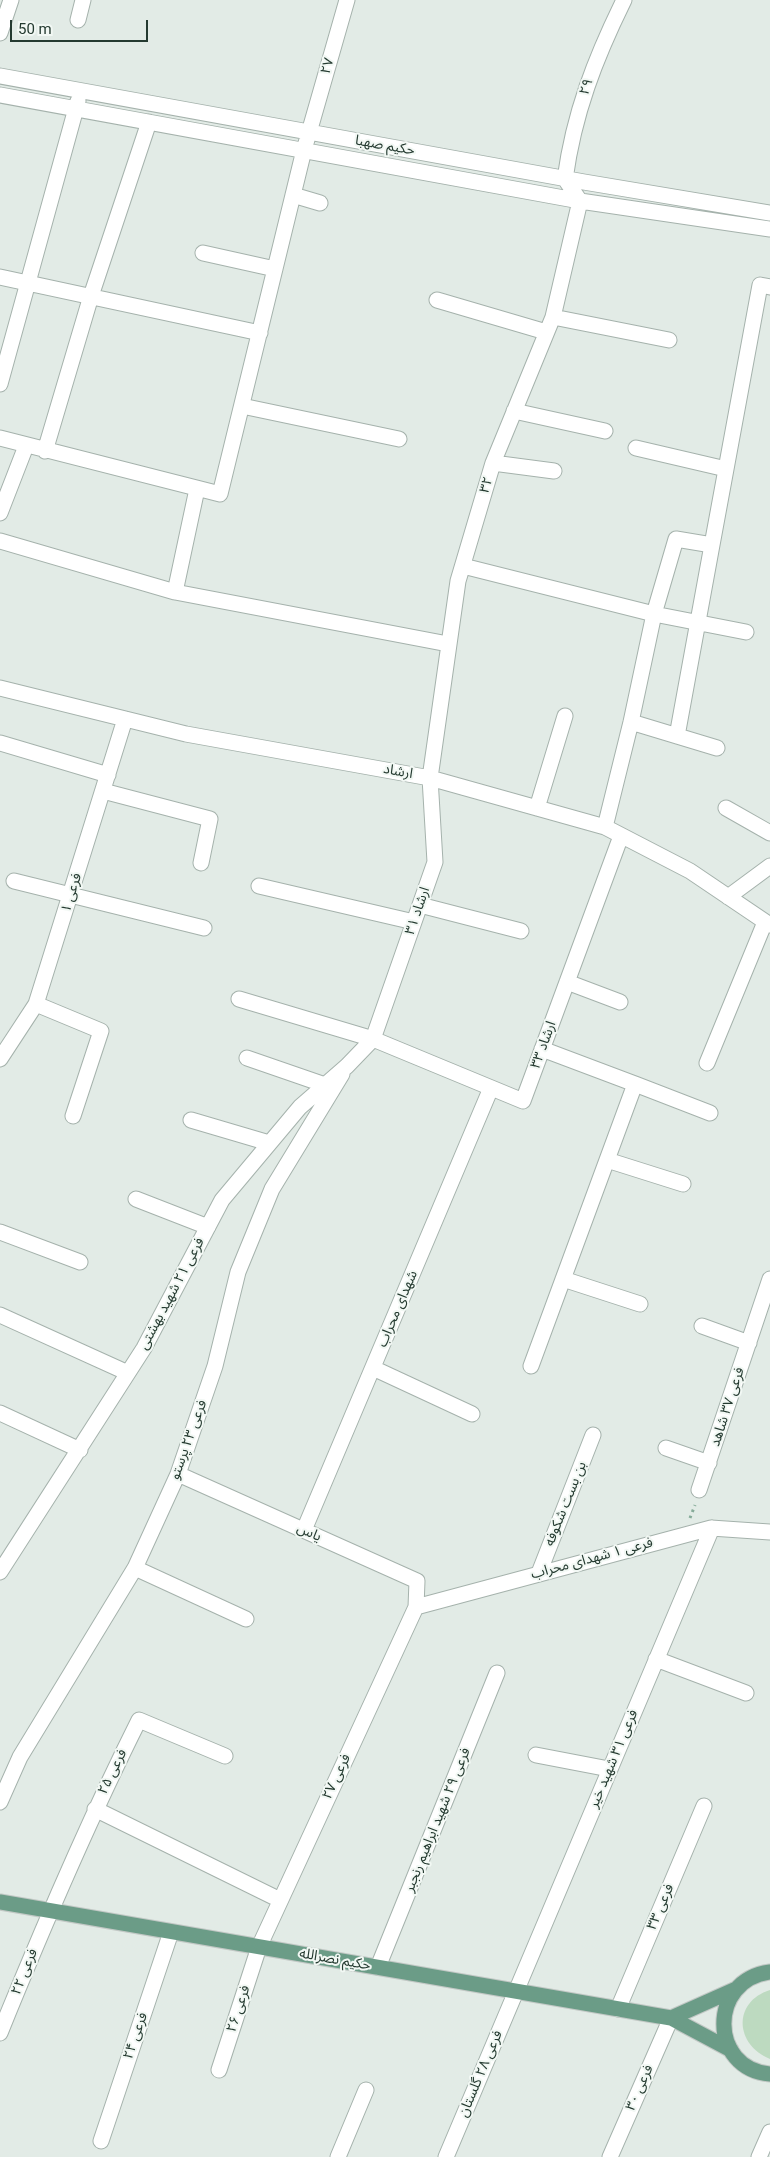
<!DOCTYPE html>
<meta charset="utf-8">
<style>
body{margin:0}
#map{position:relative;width:770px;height:2157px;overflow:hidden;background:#e2ebe6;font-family:Roboto,sans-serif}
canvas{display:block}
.scale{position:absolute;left:10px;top:20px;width:138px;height:22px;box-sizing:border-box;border:2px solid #243a30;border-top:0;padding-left:6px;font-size:15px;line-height:18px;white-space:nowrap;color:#243a30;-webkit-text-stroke:4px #f2f8f4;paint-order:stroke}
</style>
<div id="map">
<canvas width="770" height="2157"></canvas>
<div class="scale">50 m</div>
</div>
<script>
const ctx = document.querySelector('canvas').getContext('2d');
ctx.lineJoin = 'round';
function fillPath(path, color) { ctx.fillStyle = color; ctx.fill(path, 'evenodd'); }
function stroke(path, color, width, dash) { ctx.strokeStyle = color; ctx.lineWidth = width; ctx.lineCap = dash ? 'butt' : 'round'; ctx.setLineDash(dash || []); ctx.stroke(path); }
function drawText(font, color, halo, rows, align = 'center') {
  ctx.font = font + ' Roboto,"Noto Sans Arabic",sans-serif'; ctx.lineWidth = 4; ctx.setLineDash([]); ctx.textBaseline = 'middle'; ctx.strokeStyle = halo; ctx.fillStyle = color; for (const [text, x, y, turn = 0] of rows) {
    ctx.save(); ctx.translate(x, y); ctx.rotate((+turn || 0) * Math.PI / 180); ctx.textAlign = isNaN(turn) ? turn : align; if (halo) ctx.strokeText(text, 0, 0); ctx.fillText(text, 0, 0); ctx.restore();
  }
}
const green = new Path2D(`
 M770 1990V2059C735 2045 732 2002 770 1990Z`);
const path = new Path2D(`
 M690 1518 695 1505`);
const minor = new Path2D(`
 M78 20 83 0
 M0 33 11 0
 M0 76 584 182 770 213
 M0 95 580 201 770 229
 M293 195 320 203
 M203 253 275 269
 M0 277 260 333
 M437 300 546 332
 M553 317 669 340
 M0 384 78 101
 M242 406 399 439
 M514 411 605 431
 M0 438 220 494 304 150 347 0
 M636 448 726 469
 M45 451 91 296 149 122
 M493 463 554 471
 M0 513 26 446
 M0 541 175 592 448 644
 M463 566 654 614 746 632
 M175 592 197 489
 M0 688 186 734 430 778 605 827 690 871 770 925
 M631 722 717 748
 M677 736 712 545
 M0 743 108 775
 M103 791 210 819 201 863
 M537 808 565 716
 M726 808 770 833
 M605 827 631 722 654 614 676 539 712 545 760 285 770 287
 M14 881 204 928
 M259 886 414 922
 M728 897 770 866
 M420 905 521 931
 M567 982 620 1002
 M239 999 373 1039 523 1101 621 836
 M36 1004 101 1031 73 1116
 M247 1058 331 1087
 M0 1059 36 1004 125 719
 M707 1063 765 922
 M635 1084 710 1113
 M191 1120 269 1143
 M607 1160 683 1184
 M136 1199 208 1227
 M0 1232 80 1262
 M563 1279 640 1304
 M0 1315 128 1373
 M702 1326 749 1343
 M531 1366 635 1084 542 1049
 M373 1368 472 1414
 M0 1413 80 1450
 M666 1448 709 1463
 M178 1474 417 1581 416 1607 259 1947 219 2070
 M699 1490 770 1279
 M304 1530 491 1088
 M135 1568 246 1619
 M0 1572 144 1348 222 1200 300 1107 347 1066 373 1039 435 862 430 778 458 581 493 463 553 317 580 201 565 179C574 113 595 59 624 0
 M539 1573 593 1435
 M416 1607 711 1528 770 1532
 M656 1659 746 1693
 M536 1755 609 1769
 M0 1802 20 1757 135 1568 178 1474 215 1366 238 1272 272 1189 342 1074
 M95 1809 280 1900
 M378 1967 497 1673
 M618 2009 704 1806
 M0 2033C43 1927 88 1822 139 1720L225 1756
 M101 2141 171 1932
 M338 2157 366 2090
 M446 2157 712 1528
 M610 2157 671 2018
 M759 2157 770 2132`);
const major = new Path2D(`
 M0 1902 671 2018 731 2050
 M770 1972C708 1980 709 2069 770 2074
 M671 2018 736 1989`);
const streetNames = [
 ["۲۷",328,66,-75],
 ["۲۹",587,87,-72],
 ["حکیم صهبا",385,146,10],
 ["۳۲",487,485,-73],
 ["ارشاد",398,772,10],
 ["فرعی ۱",72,893,-73],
 ["ارشاد ۳۱",418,911,-71],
 ["ارشاد ۳۳",544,1045,-70],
 ["فرعی ۲۱ شهید بهشتی",172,1294,-62],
 ["شهدای محراب",398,1309,-67],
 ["فرعی ۳۷ شاهد",728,1407,-72],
 ["فرعی ۲۳ پرستو",189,1440,-70],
 ["بن بست شکوفه",566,1504,-68],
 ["یاس",309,1533,24],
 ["فرعی ۱ شهدای محراب",592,1559,-15],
 ["فرعی ۳۱ شهید خیر",614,1759,-67],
 ["فرعی ۲۵",113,1772,-64],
 ["فرعی ۲۷",337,1777,-65],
 ["فرعی ۲۹ شهید ابراهیم رنجبر",438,1820,-68],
 ["فرعی ۳۳",661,1907,-67],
 ["حکیم نصرالله",335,1960,10],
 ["فرعی ۲۲",25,1972,-68],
 ["فرعی ۲۶",239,2009,-72],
 ["فرعی ۲۴",136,2036,-71],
 ["فرعی ۲۸ گلستان",481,2074,-67],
 ["فرعی ۳۰",640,2088,-66]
];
fillPath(green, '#bddac0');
stroke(minor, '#a5b2ac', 17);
stroke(major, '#c2c8c5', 17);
stroke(path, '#86ab99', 3, [2.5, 4]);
stroke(minor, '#fff', 15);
stroke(major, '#6b9c87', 15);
drawText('14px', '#243a30', '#f2f8f4', streetNames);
</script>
